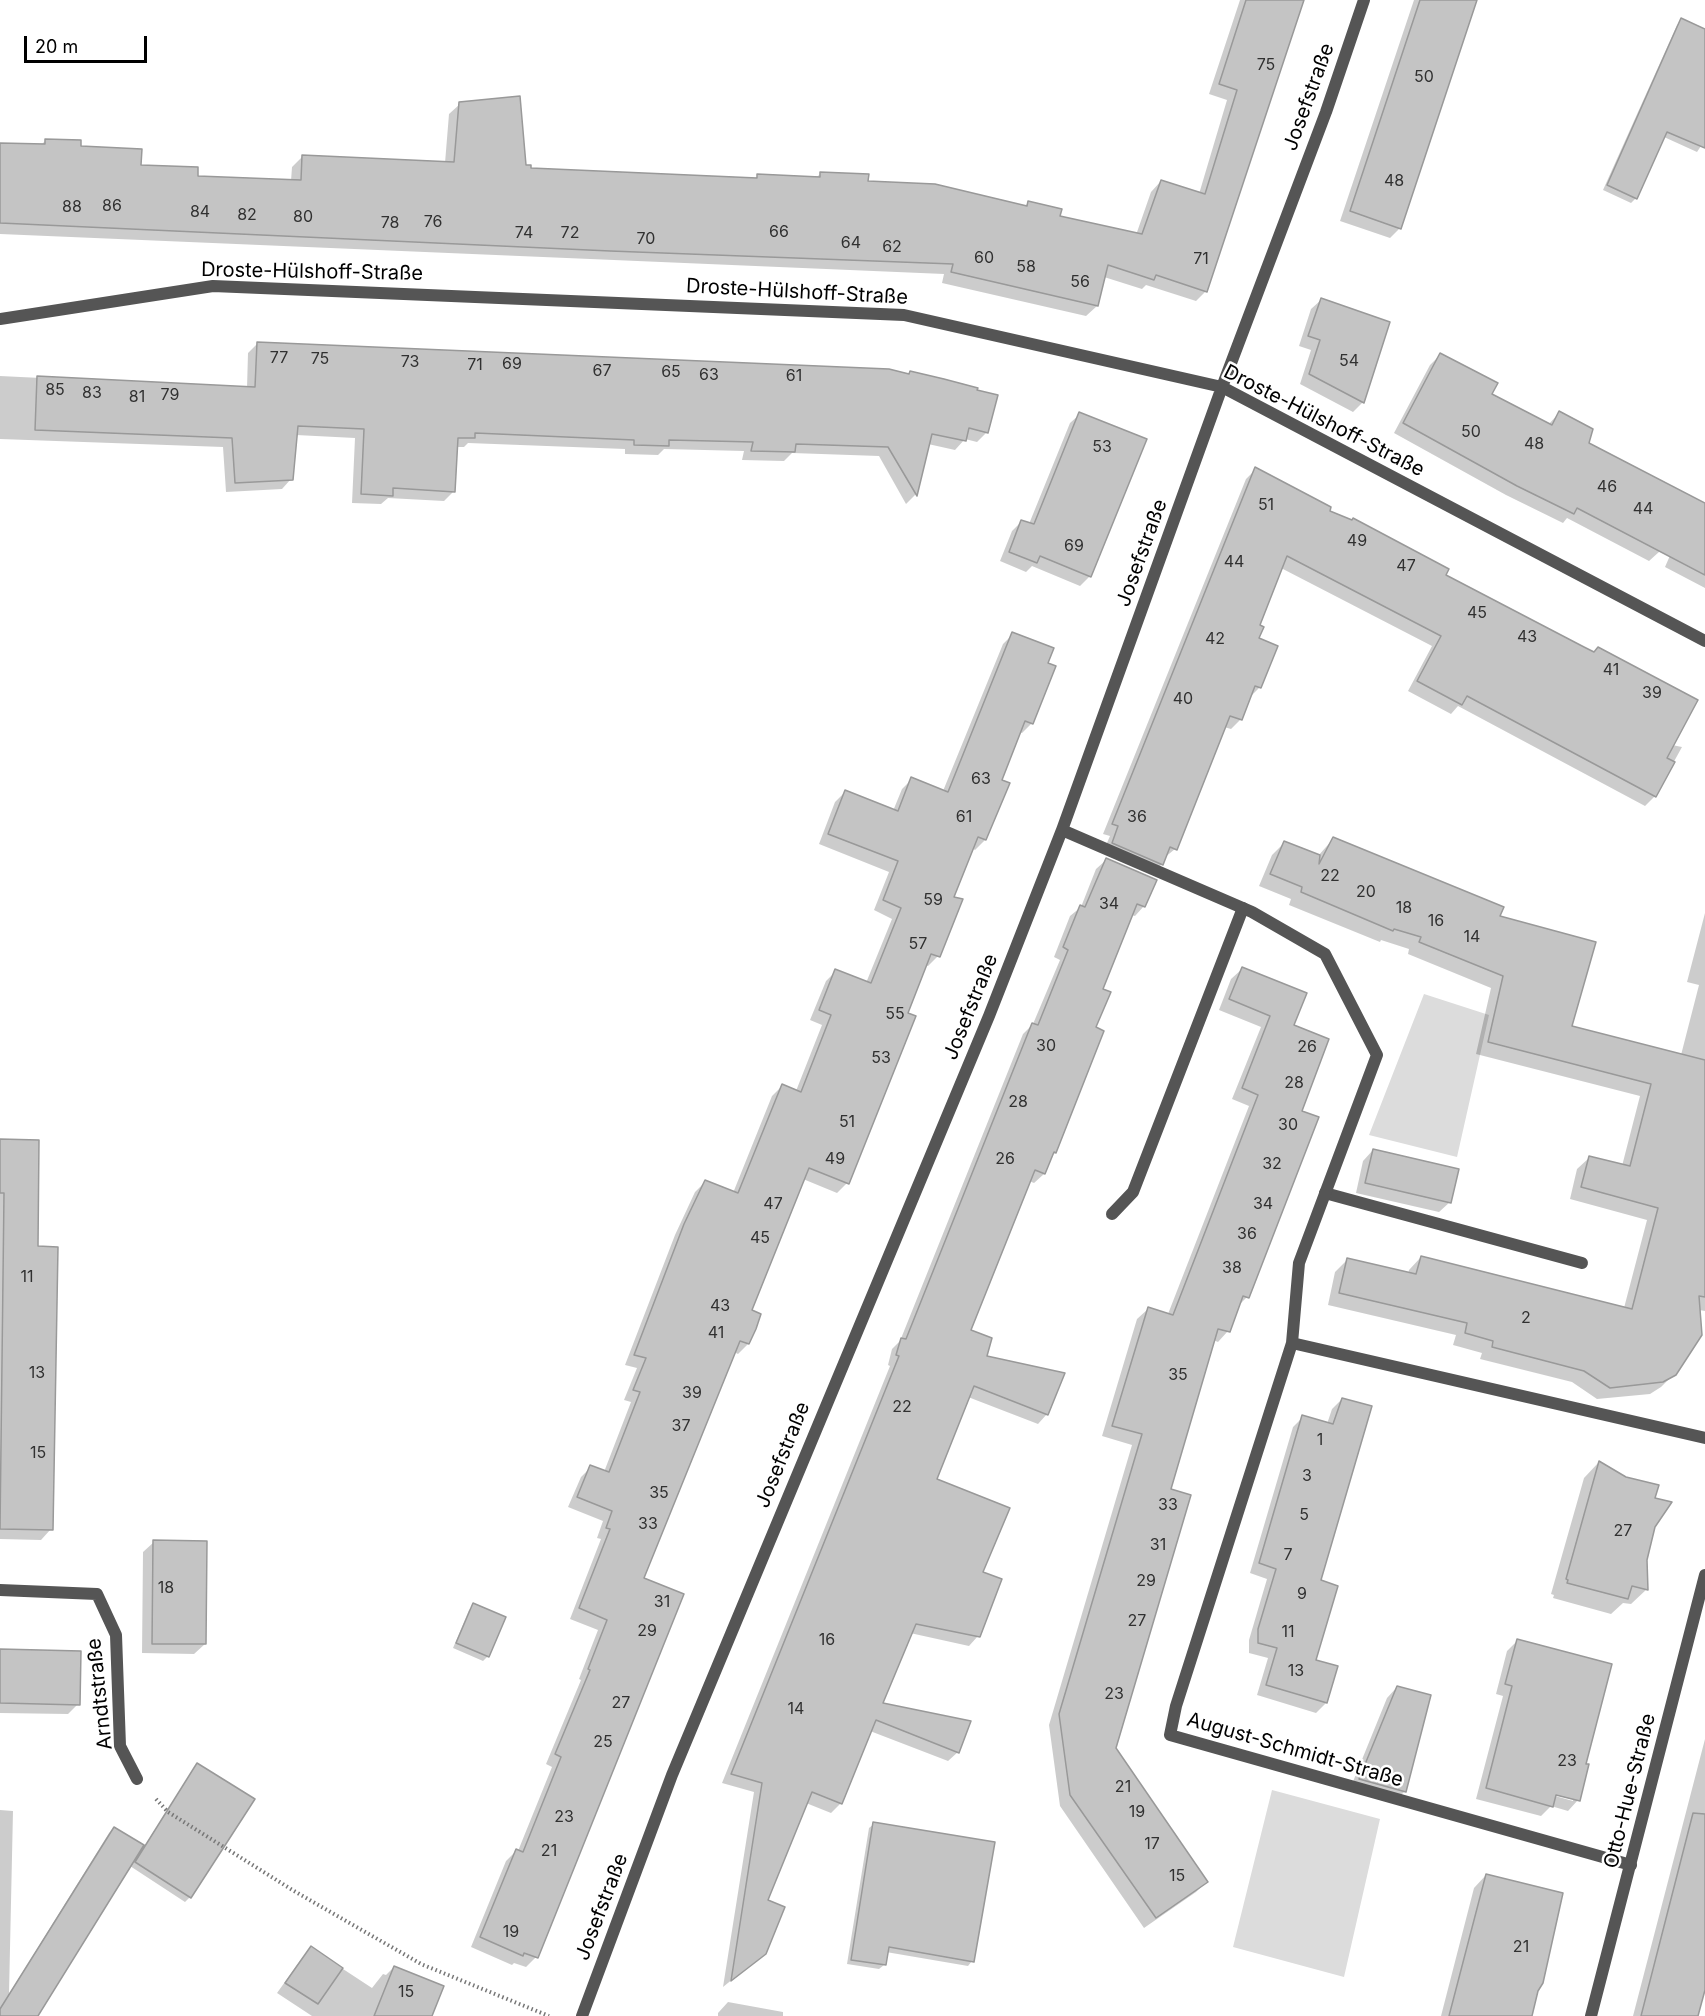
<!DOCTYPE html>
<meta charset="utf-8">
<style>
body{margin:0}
#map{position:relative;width:1705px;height:2016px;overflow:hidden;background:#fff;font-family:Inter,sans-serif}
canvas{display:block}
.scale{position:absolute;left:24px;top:36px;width:123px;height:27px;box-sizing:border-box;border:3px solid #000;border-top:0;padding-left:8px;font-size:18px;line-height:21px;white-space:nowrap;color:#000;-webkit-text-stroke:4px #fff;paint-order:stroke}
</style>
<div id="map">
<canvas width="1705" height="2016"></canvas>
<div class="scale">20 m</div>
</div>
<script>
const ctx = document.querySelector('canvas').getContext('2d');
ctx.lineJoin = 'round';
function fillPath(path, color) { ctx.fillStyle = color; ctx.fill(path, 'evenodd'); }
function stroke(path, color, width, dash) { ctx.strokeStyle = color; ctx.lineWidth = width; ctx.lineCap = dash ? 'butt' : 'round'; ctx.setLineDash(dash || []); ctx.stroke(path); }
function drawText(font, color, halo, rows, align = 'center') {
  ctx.font = font + ' Inter,sans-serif'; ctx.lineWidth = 5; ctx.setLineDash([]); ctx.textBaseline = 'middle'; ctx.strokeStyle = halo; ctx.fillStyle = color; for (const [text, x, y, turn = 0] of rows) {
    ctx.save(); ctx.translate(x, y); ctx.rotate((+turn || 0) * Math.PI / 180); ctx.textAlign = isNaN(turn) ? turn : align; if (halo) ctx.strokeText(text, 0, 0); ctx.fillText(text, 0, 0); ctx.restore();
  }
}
const green = new Path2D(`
 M1424 994 1489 1015 1457 1157 1369 1135Z
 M1272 1790 1380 1819 1344 1977 1233 1947Z`);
const shadow = new Path2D(`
 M1240 0H1302L1206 291 1196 301 1146 285 1142 289 1104 277 1097 306 1086 316 942 283 944 274 0 234V144L41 145 46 140 79 147 140 166 196 178 291 181 292 167 303 156 445 163 449 114 460 104 529 170 754 179 758 176 816 178 820 174 1024 207 1028 203 1058 217 1136 235 1151 192 1161 181 1199 194 1227 100 1209 94Z
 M1414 0H1475L1400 228 1390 238 1340 221Z
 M1682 20 1705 30V140L1697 152 1664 137 1636 198 1631 203 1603 190 1677 25Z
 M1321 300 1363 402 1353 412 1300 384 1311 350 1299 346 1311 309Z
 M257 344 888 371 987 432 977 442 965 439 955 450 928 444 915 495 906 504 879 456 792 453 784 461 742 460 744 451 664 449 658 455 625 454V449L468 443 464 447H456L453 492 444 501 388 498 381 504 352 503 355 438 296 435 291 479 282 489 226 492 223 447 0 439V376L247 388 248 353Z
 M1440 355 1490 394 1548 425 1559 413 1588 444 1670 487 1659 552 1649 561 1567 518 1563 523 1506 495 1394 433 1430 365Z
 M1080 414 1090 576 1080 586 1032 566 1026 572 1000 561 1012 531 1022 521 1029 524 1070 423Z
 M1256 469 1443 575 1672 745 1682 747 1655 796 1645 806 1458 706 1451 714 1408 691 1432 646 1281 568 1258 626 1260 687 1250 697 1241 719 1231 729 1224 727 1175 849 1164 858 1162 864 1152 874 1103 852 1110 836 1103 834 1246 479Z
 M1705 507V588L1665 567 1689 512Z
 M1013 634 1046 664 1032 723 1022 733 1019 732 1000 781 985 840 975 850 972 848 952 897 938 956 928 966 925 965 906 1014 847 1183 837 1193 803 1179 750 1311 748 1344 738 1354 734 1352 642 1579 536 1957 526 1967 514 1963 512 1965 471 1947 506 1861 516 1851H518L552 1767 546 1764 581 1680 579 1679 598 1630 570 1619 601 1539 597 1538 603 1521 568 1507 581 1477 591 1467 604 1472 631 1402 624 1400 637 1368 625 1365 675 1235 695 1192 705 1182 733 1193 772 1096 782 1086 796 1091 822 1025 810 1020 826 981 836 971 866 983 892 919 874 910 889 872 819 844 835 802 845 792 893 811 902 789 912 779 943 791 1003 644Z
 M1334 838 1498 917 1571 1027 1681 1055 1699 985 1687 982 1705 913V1311L1699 1310 1674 1374 1661 1387 1650 1394 1597 1399 1572 1382 1480 1359 1482 1353 1453 1345 1456 1335 1328 1305 1335 1272 1347 1260 1408 1274 1409 1270 1421 1257 1624 1308 1647 1220 1570 1199 1577 1169 1590 1157 1622 1166 1640 1096 1476 1054 1491 988 1408 954 1409 949 1381 940 1380 942 1289 905 1291 899 1259 886 1272 855 1284 843 1318 856Z
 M1106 860 1144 906 1135 916 1131 915 1101 990 1094 1028 1102 1031 1055 1153 1050 1157 1044 1174 1034 1183 1029 1181 969 1330 985 1357 1047 1414 1038 1424 968 1397 935 1480 981 1573 978 1636 969 1646 910 1633 881 1704 958 1752 948 1761 870 1731 841 1803 831 1813 806 1803 766 1901 765 1953 723 1987 754 1792 722 1783 890 1366 888 1365 892 1349 900 1341 1023 1034 1033 1024 1060 960 1054 957 1070 916 1081 907 1096 869Z
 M1242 969 1292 1026 1300 1112 1247 1297 1237 1307 1228 1331 1218 1342 1213 1340 1169 1490 1115 1749 1206 1882 1196 1892 1144 1928 1060 1806 1049 1725 1132 1445 1102 1436 1137 1319 1148 1309 1168 1314 1249 1106 1232 1099 1261 1027 1219 1010 1231 979Z
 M0 1140 51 1529 41 1540 0 1539Z
 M1373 1150 1450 1202 1439 1212 1356 1193 1363 1161Z
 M1342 1399 1319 1581 1314 1661 1336 1667 1326 1703 1316 1713 1257 1695 1268 1658 1249 1653V1640L1267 1579 1250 1573 1293 1427 1303 1417 1327 1424 1332 1409Z
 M1599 1462 1653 1499 1654 1526 1645 1560 1647 1589 1631 1604 1623 1603 1611 1614 1553 1598 1554 1595 1551 1594 1584 1478Z
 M154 1542 205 1644 194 1654 142 1653 143 1552Z
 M474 1605 488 1656 483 1661 453 1648 469 1610Z
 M1517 1641 1584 1765 1578 1800 1568 1811 1551 1806 1541 1816 1476 1799 1503 1696 1496 1694 1507 1651ZM1549 1791 1573 1798V1801L1548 1794Z
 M0 1650 78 1704 68 1714 0 1713Z
 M1397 1687 1405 1791 1395 1801 1350 1789 1387 1698Z
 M1705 1739V1986L1697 2016H1633Z
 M193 1770 190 1897 185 1902 130 1866 36 2016H0V1810L13 1811 9 1994 109 1833 114 1829 144 1847Z
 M874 1824 972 1961 968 1966 886 1952 884 1965 879 1969 847 1964 869 1828Z
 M1486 1875 1521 2016H1441L1474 1888Z
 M311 1948 372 1988 383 1974 386 1975 394 1967 430 2016H312L277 1993 302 1958Z
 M728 2002 783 2012V2016H718V2013Z`);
const building = new Path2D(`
 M1246 0H1304L1207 292 1156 275 1154 280 1108 265 1098 306 951 272 953 264 610 251 0 223V143L45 144V139L81 140V146L142 149 141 165 198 167V176L301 180 302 155 454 162 459 102 520 96 526 165H531V168L757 178V174L820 177V172L869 174 868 181 935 184 1027 206 1028 201 1062 209 1060 216 1142 234 1161 180 1205 194 1237 90 1219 84Z
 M1420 0H1477L1401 229 1350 211Z
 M1681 18 1705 29V148L1667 132 1637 199 1607 185Z
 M1321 298 1390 322 1364 403 1309 374 1320 340 1308 336Z
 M257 342 889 369 909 374 910 371 944 379 978 388 977 390 998 395 988 433 969 428 966 441 932 434 917 496 888 447 796 444 795 452 751 451 753 442 669 440V446L634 445V440L475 433V438H458L455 492 393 488V496L361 494 364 429 298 426 293 480 235 483 232 438 35 430 37 376 255 387Z
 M1440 353 1498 383 1492 394 1552 425 1559 411 1593 429 1589 443 1705 503V575L1577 508 1574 514 1517 486 1403 423Z
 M1079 412 1147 439 1091 577 1040 556 1037 563 1009 552 1021 520 1034 524Z
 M1255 467 1331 507 1330 511 1352 520 1353 518 1449 569 1446 575 1584 647 1594 652 1598 647 1698 700 1667 758 1675 762 1656 797 1467 696 1462 705 1417 681 1441 636 1287 556 1260 625 1264 627 1259 638 1278 646 1261 688 1255 686 1242 720 1230 716 1177 850 1170 847 1163 865 1112 843 1118 826 1112 824Z
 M1012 632 1054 648 1048 663 1056 666 1033 724 1025 721 1002 780 1010 783 986 840 978 837 954 897 963 899 940 957 931 954 908 1013 916 1016 849 1184 809 1168 752 1310 761 1314 756 1329 749 1344 740 1341 644 1578 684 1594 538 1958 524 1953 523 1956 480 1937 516 1849 523 1852 561 1757 555 1754 590 1670 588 1669 607 1620 579 1608 610 1529 606 1528 612 1511 577 1497 590 1465 609 1472 640 1392 633 1390 646 1358 634 1355 684 1224 705 1180 738 1193 782 1084 801 1092 831 1015 819 1010 835 969 871 983 901 908 883 900 898 861 828 834 845 790 898 811 911 777 948 792Z
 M1333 837 1504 907 1500 916 1596 942 1572 1026 1705 1060V1297L1699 1296 1702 1335 1676 1375 1663 1382 1610 1388 1584 1371 1492 1347 1493 1341 1465 1333 1467 1323 1339 1293 1347 1258 1416 1274 1421 1256 1632 1309 1658 1208 1581 1187 1589 1156 1630 1166 1651 1084 1488 1042 1503 976 1419 942 1421 937 1394 929 1393 931 1301 892 1302 887 1270 874 1284 841 1320 855 1319 864Z
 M1106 858 1157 880 1145 907 1137 904 1103 989 1111 992 1096 1027 1104 1031 1056 1153 1054 1152 1045 1174 1035 1170 971 1330 992 1338 987 1356 1065 1373 1048 1415 974 1386 937 1479 1010 1508 983 1572 1002 1579 980 1637 916 1624 883 1703 971 1721 959 1753 876 1720 842 1804 812 1792 768 1900 785 1907 766 1954 731 1981 762 1783 731 1774 899 1356 896 1355 901 1338 906 1339 1032 1023 1038 1025 1068 950 1063 947 1080 905 1085 907Z
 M1242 967 1307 993 1294 1025 1329 1039 1302 1111 1319 1117 1249 1298 1243 1296 1230 1332 1218 1329 1171 1489 1191 1495 1116 1748 1208 1882 1156 1918 1070 1795 1059 1714 1142 1434 1112 1426 1148 1307 1173 1315 1258 1095 1242 1088 1270 1016 1229 999Z
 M0 1139 39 1140 38 1246 58 1247 53 1530 0 1529 4 1193H0Z
 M1373 1149 1459 1169 1451 1203 1365 1183Z
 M1342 1398 1372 1406 1321 1580 1338 1586 1316 1660 1338 1666 1327 1703 1266 1685 1277 1648 1258 1643V1629L1276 1569 1259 1563 1302 1415 1333 1424Z
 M1599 1461 1626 1477 1659 1485 1655 1498 1672 1502 1655 1527 1647 1560 1648 1590 1632 1586 1628 1599 1567 1583 1568 1580 1566 1579Z
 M153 1540 207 1541 206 1644H152Z
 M473 1603 506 1617 489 1657 456 1643Z
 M1517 1639 1612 1664 1586 1764H1589L1580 1801 1556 1795 1553 1807 1486 1788 1512 1686 1505 1684Z
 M0 1649 81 1651 80 1705 0 1703Z
 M1397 1686 1431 1695 1406 1792 1359 1779Z
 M197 1763 255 1799 191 1898 135 1862Z
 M1693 1813 1705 1814V1990L1698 2016H1641Z
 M873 1822 995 1842 974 1962 889 1947 886 1965 851 1960Z
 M114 1827 144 1845 38 2016H0V2009Z
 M1486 1874 1563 1893 1543 1983 1538 1991 1532 2016H1449Z
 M311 1946 343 1968 318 2004 285 1983Z
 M394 1966 444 1986 432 2016H374Z`);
const path = new Path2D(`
 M156 1799 168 1812 294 1891 421 1964 549 2016`);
const service = new Path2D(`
 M1325 1193 1582 1263
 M1112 1214 1133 1192 1243 908`);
const minor = new Path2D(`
 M0 319 213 286 904 315 1222 387 1705 641
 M1062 830 1252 912 1325 954 1377 1055 1299 1263 1292 1343
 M0 1590 97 1594 116 1635 120 1746 137 1779
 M1631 1865 1170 1735 1176 1706 1292 1343 1705 1438
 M582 2016 672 1775 989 1016 1062 830 1222 387 1326 112 1364 0`);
const tertiary = new Path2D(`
 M1591 2016 1705 1575`);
const numberNames = [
 ["75",1266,65],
 ["50",1424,77],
 ["48",1394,181],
 ["86",112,206],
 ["88",72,207],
 ["84",200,212],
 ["82",247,215],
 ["80",303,217],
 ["76",433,222],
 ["78",390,223],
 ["66",779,232],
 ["74",524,233],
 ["72",570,233],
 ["70",646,239],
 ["64",851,243],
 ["62",892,247],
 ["60",984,258],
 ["71",1201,259],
 ["58",1026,267],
 ["56",1080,282],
 ["77",279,358],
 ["75",320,359],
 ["54",1349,361],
 ["73",410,362],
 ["69",512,364],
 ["71",475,365],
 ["67",602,371],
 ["65",671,372],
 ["63",709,375],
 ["61",794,376],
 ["85",55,390],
 ["83",92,393],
 ["79",170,395],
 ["81",137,397],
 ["50",1471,432],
 ["48",1534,444],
 ["53",1102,447],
 ["46",1607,487],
 ["51",1266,505],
 ["44",1643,509],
 ["49",1357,541],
 ["69",1074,546],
 ["44",1234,562],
 ["47",1406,566],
 ["45",1477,613],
 ["43",1527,637],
 ["42",1215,639],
 ["41",1611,670],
 ["39",1652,693],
 ["40",1183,699],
 ["63",981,779],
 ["61",964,817],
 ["36",1137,817],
 ["22",1330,876],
 ["20",1366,892],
 ["59",933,900],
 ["34",1109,904],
 ["18",1404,908],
 ["16",1436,921],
 ["14",1472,937],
 ["57",918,944],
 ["55",895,1014],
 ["30",1046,1046],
 ["26",1307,1047],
 ["53",881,1058],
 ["28",1294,1083],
 ["28",1018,1102],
 ["51",847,1122],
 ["30",1288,1125],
 ["49",835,1159],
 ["26",1005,1159],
 ["32",1272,1164],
 ["47",773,1204],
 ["34",1263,1204],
 ["36",1247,1234],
 ["45",760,1238],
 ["38",1232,1268],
 ["11",27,1277],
 ["43",720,1306],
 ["2",1526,1318],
 ["41",716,1333],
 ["13",37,1373],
 ["35",1178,1375],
 ["39",692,1393],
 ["22",902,1407],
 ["37",681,1426],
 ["1",1320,1440],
 ["15",38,1453],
 ["3",1307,1476],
 ["35",659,1493],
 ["33",1168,1505],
 ["5",1304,1515],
 ["33",648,1524],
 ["27",1623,1531],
 ["31",1158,1545],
 ["7",1288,1555],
 ["29",1146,1581],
 ["18",166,1588],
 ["9",1302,1594],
 ["31",662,1602],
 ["27",1137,1621],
 ["29",647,1631],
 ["11",1288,1632],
 ["16",827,1640],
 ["13",1296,1671],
 ["23",1114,1694],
 ["27",621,1703],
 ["14",796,1709],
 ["25",603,1742],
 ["23",1567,1761],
 ["21",1123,1787],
 ["19",1137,1812],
 ["23",564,1817],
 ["17",1152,1844],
 ["21",549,1851],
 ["15",1177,1876],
 ["19",511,1932],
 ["21",1521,1947],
 ["15",406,1992]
];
const streetNames = [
 ["Josefstraße",1309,97,-70],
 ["Droste-Hülshoff-Straße",312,272,1],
 ["Droste-Hülshoff-Straße",797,292,3],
 ["Droste-Hülshoff-Straße",1324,421,27],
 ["Josefstraße",1142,553,-70],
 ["Josefstraße",971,1007,-68],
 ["Josefstraße",783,1455,-68],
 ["Arndtstraße",100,1694,-96],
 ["August-Schmidt-Straße",1295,1750,16],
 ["Otto-Hue-Straße",1630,1791,-76],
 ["Josefstraße",602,1907,-69]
];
fillPath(green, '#dcdcdc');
fillPath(shadow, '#0003');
fillPath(building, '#c4c4c4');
stroke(building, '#999', 1.5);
stroke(path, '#777', 4, [1.5, 3]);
stroke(service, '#555', 12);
stroke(minor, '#555', 12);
stroke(tertiary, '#555', 12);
drawText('16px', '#313131', null, numberNames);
drawText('20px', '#000', '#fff', streetNames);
</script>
